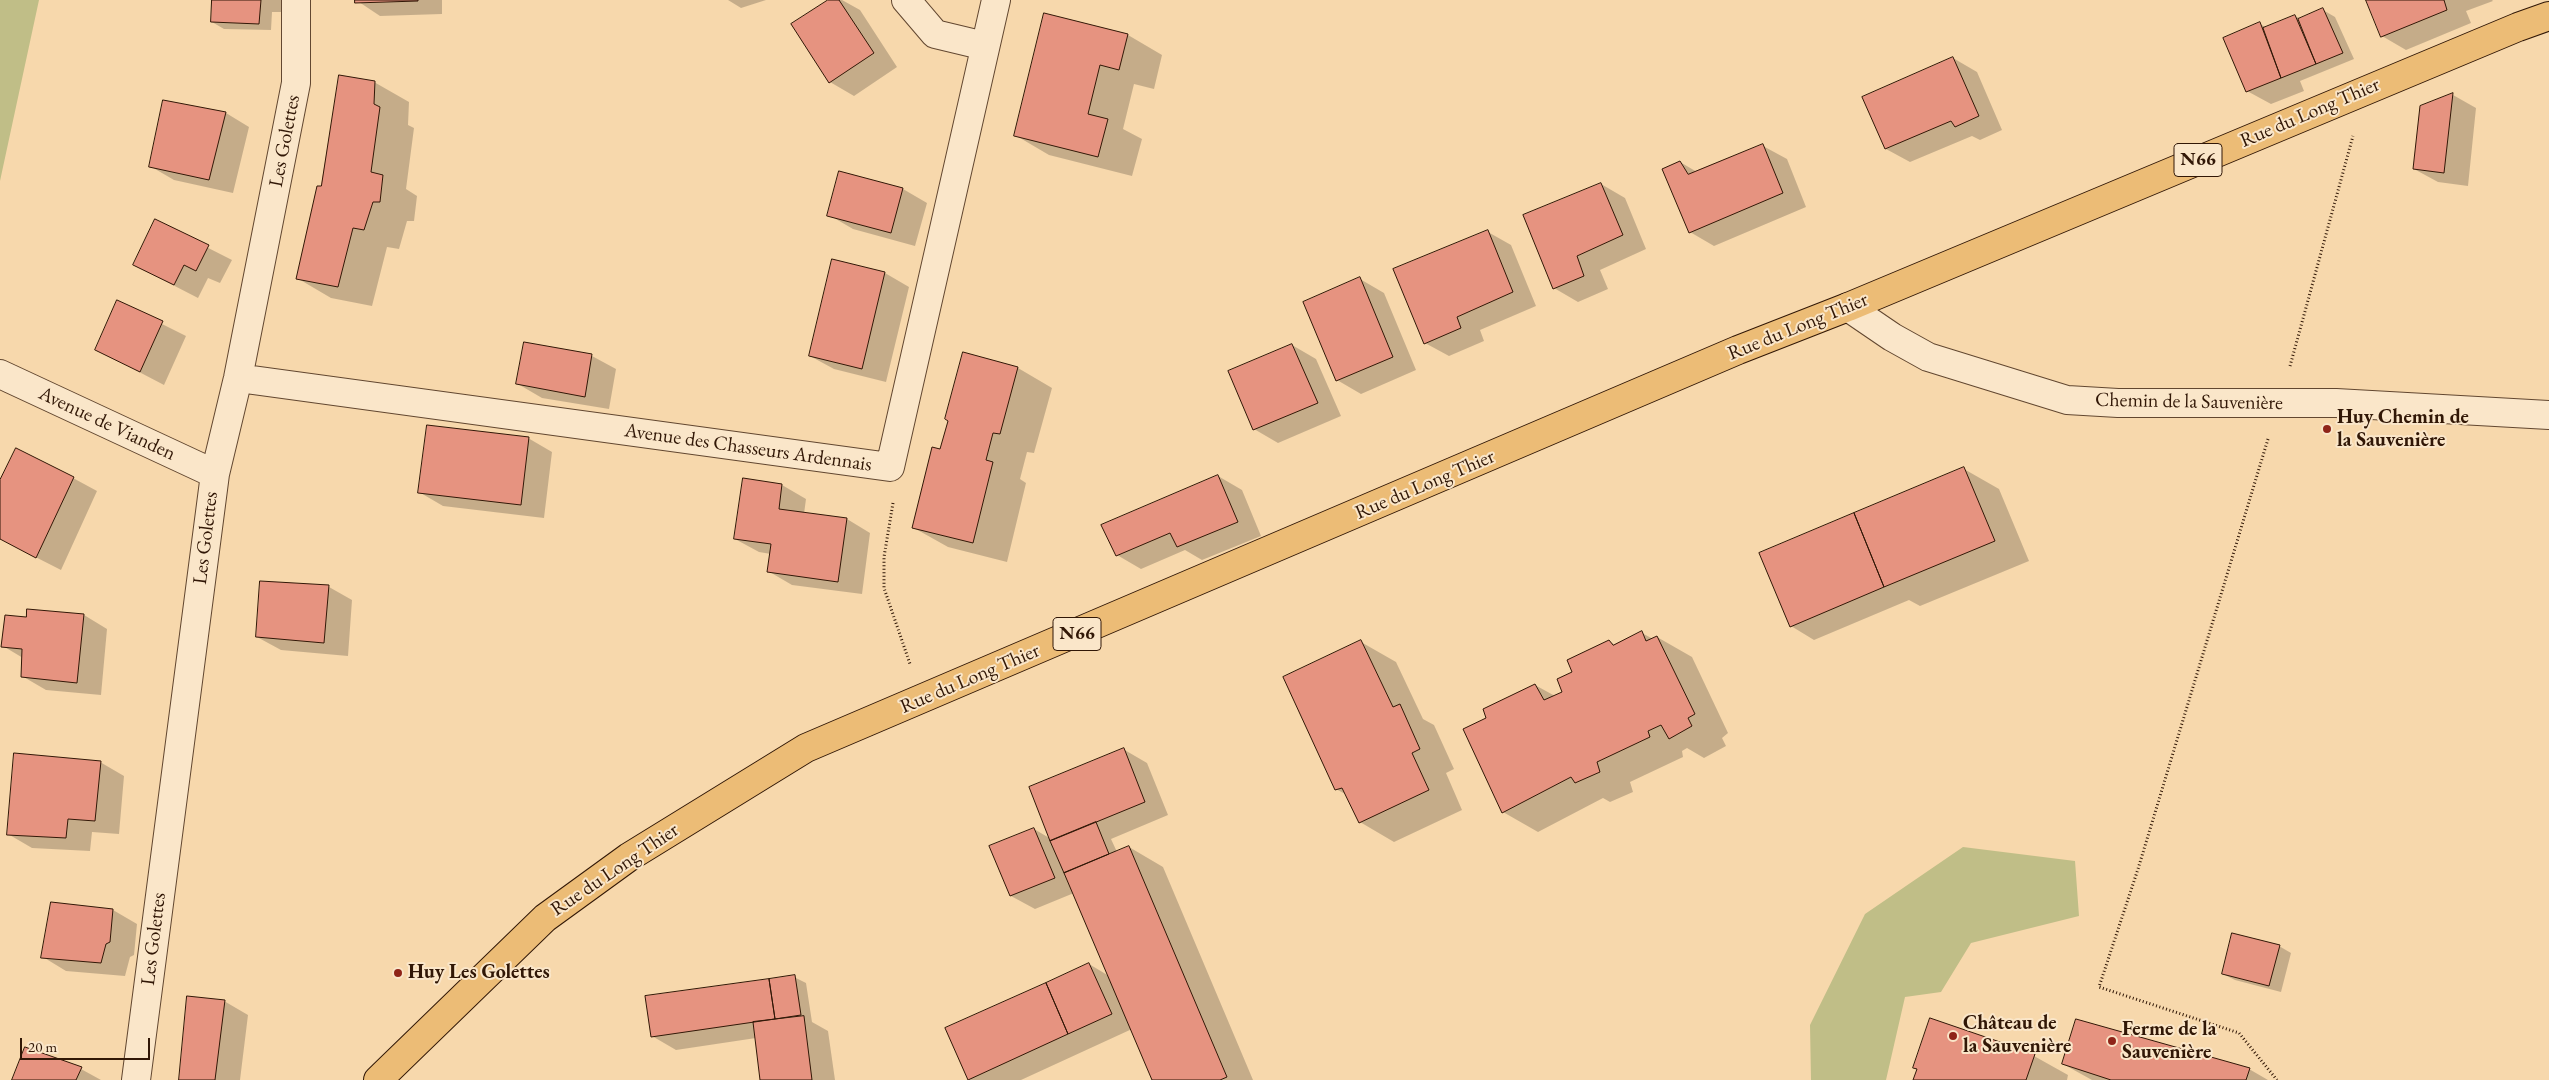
<!DOCTYPE html>
<meta charset="utf-8">
<style>
body{margin:0}
#map{position:relative;width:2549px;height:1080px;overflow:hidden;background:#f7d8ac;font-family:"EB Garamond",serif}
canvas{display:block}
.scale{position:absolute;left:20px;top:1038px;width:130px;height:22px;box-sizing:border-box;border:2px solid #311706;border-top:0;padding-left:6px;font-size:15px;line-height:18px;white-space:nowrap;color:#311706;-webkit-text-stroke:4px #fae6c9;paint-order:stroke}
</style>
<div id="map">
<canvas width="2549" height="1080"></canvas>
<div class="scale">20 m</div>
</div>
<script>
const ctx = document.querySelector('canvas').getContext('2d');
ctx.lineJoin = 'round';
function fillPath(path, color) { ctx.fillStyle = color; ctx.fill(path, 'evenodd'); }
function stroke(path, color, width, dash) { ctx.strokeStyle = color; ctx.lineWidth = width; ctx.lineCap = dash ? 'butt' : 'round'; ctx.setLineDash(dash || []); ctx.stroke(path); }
function drawText(font, color, halo, rows, align = 'center') {
  ctx.font = font + ' "EB Garamond",serif'; ctx.lineWidth = 4; ctx.setLineDash([]); ctx.textBaseline = 'middle'; ctx.strokeStyle = halo; ctx.fillStyle = color; for (const [text, x, y, turn = 0] of rows) {
    ctx.save(); ctx.translate(x, y); ctx.rotate((+turn || 0) * Math.PI / 180); ctx.textAlign = isNaN(turn) ? turn : align; if (halo) ctx.strokeText(text, 0, 0); ctx.fillText(text, 0, 0); ctx.restore();
  }
}
const green = new Path2D(`
 M0 0H39L0 181Z
 M1963 847 2075 861 2079 916 1971 943 1941 992 1905 997 1886 1080H1811L1810 1025 1865 914Z`);
const shadow = new Path2D(`
 M213 0H285L284 12H272L271 30 224 29 212 22Z
 M356 0H442V14L380 16Z
 M728 0H766L741 8Z
 M830 0H842L860 10 897 67 854 96 830 82Z
 M2368 0H2492L2493 1 2466 11 2471 23 2406 50 2382 36Z
 M2323 10 2335 17 2354 59 2300 81 2304 91 2271 104 2247 91 2260 24 2267 28 2295 16 2301 19Z
 M1045 14 1128 35 1162 55 1154 89 1134 84 1123 129 1142 139 1132 176 1049 155 1015 135Z
 M1953 58 1977 72 2002 130 1980 140 1972 136 1910 162 1886 149 1864 98Z
 M374 82 409 102 408 125 414 128 406 189 417 196 414 221H407L399 249 387 247 372 306 331 298 297 278Z
 M2453 95 2476 108 2468 186 2438 182 2414 169Z
 M226 113 249 127 233 193 174 180 150 166Z
 M1763 146 1787 159 1806 207 1714 246 1690 232 1680 162 1697 172Z
 M840 172 903 189 927 203 915 246 853 229 829 215Z
 M1601 184 1625 198 1646 249 1600 270 1608 289 1578 302 1554 288Z
 M155 221 232 260 220 283 208 278 198 298 134 265Z
 M1488 232 1511 245 1536 306 1480 330 1484 341 1449 356 1425 343Z
 M833 261 885 273 909 287 886 382 834 369 810 356Z
 M1360 279 1384 293 1416 370 1361 394 1337 380Z
 M118 302 186 336 164 385 97 350Z
 M525 344 592 356 616 369 609 409 542 398 518 384Z
 M1292 345 1316 359 1341 416 1278 443 1254 429Z
 M1018 368 1052 388 1034 453 1027 452 1020 479 1026 483 1007 562 948 547 914 528 941 450Z
 M528 438 552 452 544 518 443 506 419 492Z
 M1964 469 1999 489 2029 561 1920 606 1909 600 1814 640 1791 626Z
 M1218 476 1242 490 1261 536 1202 560 1185 550 1141 569 1117 555Z
 M73 478 97 491 61 570 0 539V483Z
 M744 480 782 485 806 499 804 514 847 519 870 533 862 594 792 585 768 571 771 554 759 552 735 539Z
 M329 587 352 600 348 656 281 650 257 637Z
 M84 615 107 629 101 695 46 690 22 676 23 658 3 646 27 618Z
 M1642 633 1653 639 1657 637 1692 657 1728 733 1722 738 1726 746 1704 758 1687 748 1682 751 1683 757 1630 782 1633 792 1610 802 1603 798 1538 832 1503 812 1464 730 1488 718 1535 685 1555 696 1563 692 1574 672 1609 641 1615 645Z
 M1361 642 1396 662 1423 719 1434 725 1454 769 1446 773 1462 810 1394 842 1360 822 1347 795 1336 789Z
 M1123 749 1147 763 1168 815 1111 839 1117 852 1129 847 1163 867 1253 1080H1153L1132 1029 1021 1080H971L969 1079 1089 964 1109 976 1074 893 1035 909 1011 896 1034 829 1051 839Z
 M100 762 124 776 119 834 92 832 90 851 32 848 8 834Z
 M113 910 137 924 134 955 130 957 125 976 66 971 43 957Z
 M2279 946 2291 953 2281 992 2235 980 2223 974Z
 M794 977 806 983 812 1022 828 1031 835 1080H761L756 1038 676 1050 652 1036Z
 M224 1001 248 1015 240 1080H180Z
 M26 1048 81 1069 101 1080H14Z
 M2034 1056 2068 1075 2067 1080H1914L1918 1070 1915 1068Z
 M2063 1064 2249 1069 2268 1080H2092Z`);
const building = new Path2D(`
 M212 0H261L259 24 211 22Z
 M355 0H418V1L355 3Z
 M828 0H839L874 53 829 83 791 24Z
 M2366 0H2444L2447 10 2381 37Z
 M2323 8 2343 53 2316 64 2298 19Z
 M1044 13 1128 34 1119 70 1100 65 1088 114 1108 119 1098 157 1014 136Z
 M2295 15 2316 64 2281 78 2263 28Z
 M2260 22 2281 78 2246 92 2223 38Z
 M1953 57 1979 116 1955 127 1951 121 1885 149 1862 97Z
 M339 75 375 81 374 104 380 107 371 172 383 175 380 202H373L364 230 353 228 338 287 296 279 317 186H321Z
 M2453 93 2444 173 2413 169 2420 106Z
 M163 100 226 112 209 180 149 167Z
 M1763 144 1783 193 1689 233 1662 169 1680 161 1688 174Z
 M839 171 903 188 891 233 827 216Z
 M1601 183 1623 235 1577 256 1584 276 1553 289 1523 215Z
 M155 219 209 245 196 271 184 265 174 285 133 265Z
 M1488 230 1513 292 1457 317 1461 328 1424 344 1393 269Z
 M832 259 885 272 862 369 809 356Z
 M1360 277 1393 357 1336 381 1303 302Z
 M117 300 163 321 140 372 95 350Z
 M524 342 592 354 585 397 516 384Z
 M1292 344 1318 403 1253 430 1228 371Z
 M963 352 1018 367 1000 434 993 433 986 460 993 462 973 543 912 528 932 447 940 449 948 421 945 419Z
 M427 425 529 437 521 505 418 493Z
 M16 448 74 477 36 558 0 539V480Z
 M1964 467 1995 541 1884 587 1854 513Z
 M1218 475 1238 522 1177 547 1170 533 1116 556 1101 525Z
 M743 478 782 484 779 509 847 518 838 582 767 572 771 544 734 539Z
 M1854 513 1884 587 1790 627 1759 553Z
 M260 581 329 585 324 643 256 637Z
 M27 609 84 614 77 683 21 677 22 649 1 647 5 615 26 617Z
 M1642 631 1646 641 1657 636 1695 714 1688 718 1692 726 1669 739 1661 725 1648 731 1650 737 1597 762 1600 772 1575 783 1571 777 1502 813 1463 729 1486 718 1483 709 1535 684 1544 700 1562 692 1557 679 1572 672 1567 660 1609 640 1613 645Z
 M1361 640 1393 707 1400 704 1420 749 1412 753 1429 790 1359 823 1342 788 1335 790 1283 677Z
 M1124 748 1145 802 1050 841 1029 787Z
 M14 753 101 761 95 821 68 819 66 838 7 835Z
 M1096 822 1109 854 1064 873 1050 841Z
 M1034 828 1055 878 1010 896 989 846Z
 M1129 846 1227 1077 1220 1080H1152L1064 873Z
 M51 902 113 909 110 942 106 944 101 963 41 958Z
 M2232 933 2280 945 2269 986 2222 974Z
 M1089 963 1112 1014 1068 1034 1046 983Z
 M795 975 801 1015 775 1019 769 979Z
 M769 979 775 1019 651 1037 645 996Z
 M1046 983 1068 1034 968 1080 945 1028Z
 M187 996 225 1000 215 1080H179Z
 M804 1016 812 1080H760L753 1022Z
 M1930 1018 2035 1054 2026 1080H1913L1917 1069 1913 1068Z
 M2076 1019 2250 1068 2246 1080H2111L2062 1064Z
 M25 1047 82 1067 76 1080H12Z`);
const path = new Path2D(`
 M2290 366 2353 136
 M2268 439 2138 869 2099 987 2239 1033 2277 1080
 M893 503 884 557V588L910 664`);
const minor = new Path2D(`
 M906 0 935 34 985 46
 M1848 307 1892 337 1928 357 2067 400 2118 403H2336L2549 415
 M0 374 215 474
 M238 378 890 467 996 0
 M136 1080 215 474 238 378 296 83V0`);
const primary = new Path2D(`
 M378 1080 545 918 629 857 806 748 1738 350 1848 307 2518 27 2549 16`);
const markers = [
 [2327,429,5,"#8f2418"],
 [398,973,5,"#8f2418"],
 [1953,1036,5,"#8f2418"],
 [2112,1041,5,"#8f2418"]
];
const shields = [
 [2198,160,48],
 [1077,634,48]
];
const shieldNames = [
 ["N66",2198,160],
 ["N66",1077,634]
];
const streetNames = [
 ["Rue du Long Thier",2310,113,-23],
 ["Les Golettes",285,141,-79],
 ["Rue du Long Thier",1798,327,-22],
 ["Chemin de la Sauvenière",2189,402,1],
 ["Avenue de Vianden",107,424,25],
 ["Avenue des Chasseurs Ardennais",748,448,8],
 ["Rue du Long Thier",1425,485,-23],
 ["Les Golettes",206,538,-83],
 ["Rue du Long Thier",970,679,-23],
 ["Rue du Long Thier",615,870,-34],
 ["Les Golettes",154,939,-83]
];
const poiNames = [
 ["Huy Chemin de",2337,418],
 ["la Sauvenière",2337,441],
 ["Huy Les Golettes",408,973],
 ["Château de",1963,1024],
 ["la Sauvenière",1963,1047],
 ["Ferme de la",2122,1030],
 ["Sauvenière",2122,1053]
];
fillPath(green, '#c0be87');
fillPath(shadow, '#0003');
fillPath(building, '#e69380');
stroke(building, '#311706', 1);
stroke(minor, '#624730', 30);
stroke(primary, '#311706', 30);
stroke(path, '#311706', 3, [1, 2.5]);
stroke(minor, '#fae6c9', 28);
stroke(primary, '#ecbc76', 28);
for (const [x, y, r, color] of markers) { const dot = new Path2D(); dot.arc(x, y, r, 0, 2 * Math.PI); ctx.fillStyle = color; ctx.fill(dot); stroke(dot, '#fae6c9', 2); }
for (const [x, y, w] of shields) { const box = new Path2D(); box.roundRect(x - w / 2, y - 16.5, w, 33, 4); ctx.fillStyle = '#fae6c9'; ctx.fill(box); stroke(box, '#311706', 1); }
drawText('bold 19px', '#311706', null, shieldNames);
drawText('20px', '#311706', '#fae6c9', streetNames);
drawText('bold 20px', '#311706', '#fae6c9', poiNames, 'left');
</script>
